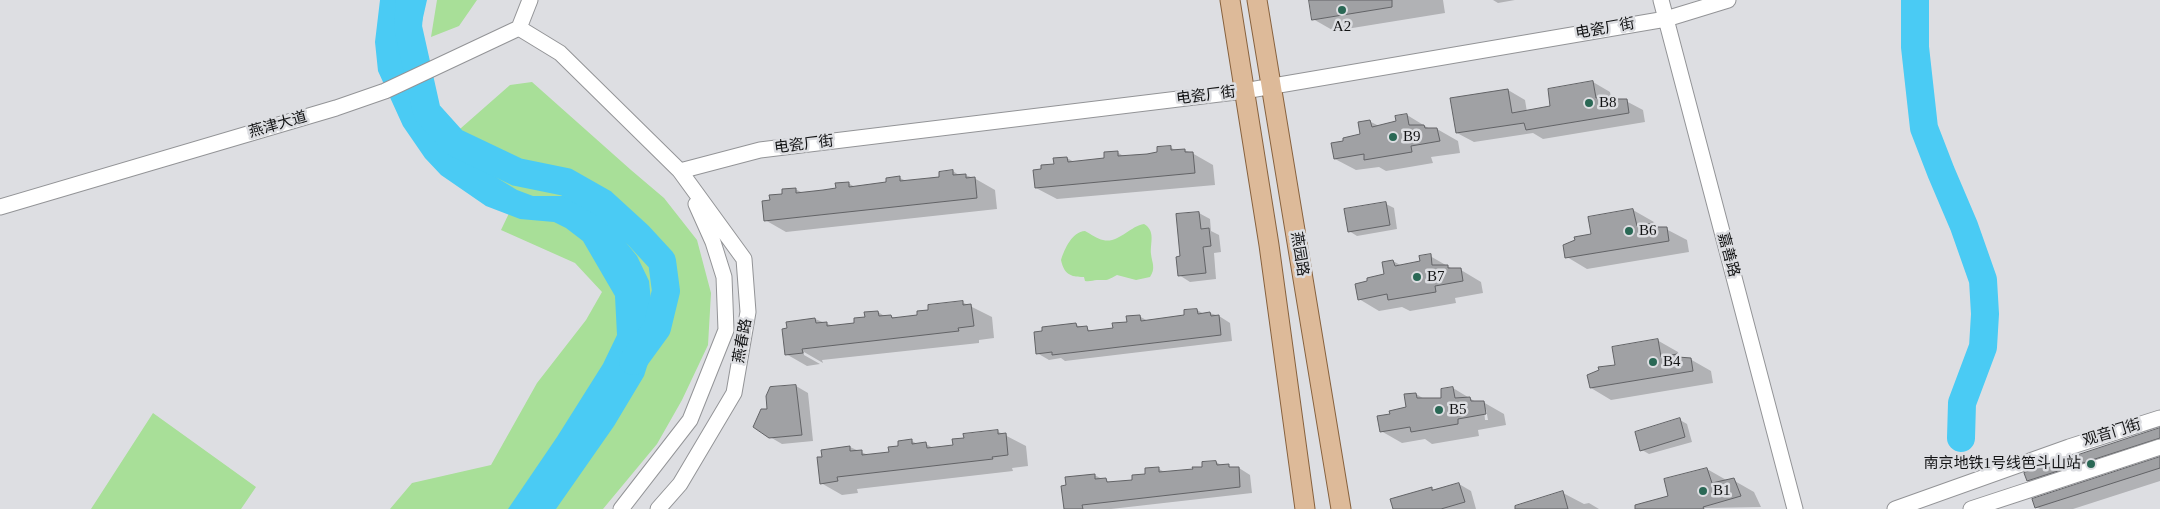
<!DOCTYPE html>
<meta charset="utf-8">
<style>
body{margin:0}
canvas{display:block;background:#dddee2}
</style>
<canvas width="2160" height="509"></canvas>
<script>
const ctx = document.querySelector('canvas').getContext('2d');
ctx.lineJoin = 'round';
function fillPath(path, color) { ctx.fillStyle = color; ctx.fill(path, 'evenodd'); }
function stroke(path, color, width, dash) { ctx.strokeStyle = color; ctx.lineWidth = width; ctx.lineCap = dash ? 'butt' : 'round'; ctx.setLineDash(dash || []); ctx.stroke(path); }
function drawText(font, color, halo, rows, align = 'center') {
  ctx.font = font + ' "Times New Roman","Noto Sans SC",serif'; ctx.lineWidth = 5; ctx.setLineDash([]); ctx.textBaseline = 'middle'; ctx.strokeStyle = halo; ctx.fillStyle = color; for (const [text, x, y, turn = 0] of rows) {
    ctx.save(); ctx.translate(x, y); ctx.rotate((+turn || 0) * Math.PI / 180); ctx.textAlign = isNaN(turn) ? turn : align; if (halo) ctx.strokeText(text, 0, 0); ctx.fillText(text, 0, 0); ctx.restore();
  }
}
const green = new Path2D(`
 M437 0H477L459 26 431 37Z
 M532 82 631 170 664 198 697 240 711 293 708 345 682 400 657 444 603 509H390L412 483 491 465 537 383 586 320 602 292 575 263 501 230 511 209 436 150 510 85Z
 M1144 224C1156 231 1150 243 1151 254 1152 263 1156 268 1150 277L1136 280 1117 275C1106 281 1108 280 1097 280 1093 280 1090 282 1085 281L1084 277C1070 277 1064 274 1061 260 1065 248 1072 232 1085 231 1091 234 1097 239 1103 240 1118 244 1130 226 1144 224Z
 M153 413 256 487 241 509H91Z`);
const water = new Path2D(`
 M380 0H427L417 44V67L421 91 431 121 444 139 458 154 517 190 533 196H563L586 201 602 213 637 256 649 281 655 341 644 376 614 426 556 509H508L557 437 603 364 617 335 615 296 583 241 566 228 554 222 520 219 486 206 441 175 425 158 403 126 378 71 375 42Z`);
const shadow = new Path2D(`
 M1316 0H1443L1445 13 1334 31 1313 19Z
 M1493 0H1515L1498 3Z
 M1593 82 1610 92 1611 97 1619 100 1626 101 1643 110 1645 122 1543 139 1533 133 1474 142 1457 133 1508 90 1525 100 1527 112 1552 107Z
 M1407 115 1430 129H1437L1458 141 1460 153 1431 157 1433 163 1386 171 1379 167 1356 170 1335 159 1345 142 1362 135 1369 121 1379 126 1398 122Z
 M1170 147 1177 151 1184 150 1192 153 1213 165 1215 185 1057 199 1036 188 1055 165 1067 158 1074 162 1106 159 1117 152 1125 157 1159 153Z
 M953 171 960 176 965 175 974 178 995 190 997 209 786 232 765 220 784 195 795 189 803 193 837 189 848 183 855 187 888 183 900 178 906 181 941 178Z
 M1386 204 1394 208 1397 229 1357 236 1349 231Z
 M1633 210 1654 222 1655 226 1659 228 1666 229 1687 240 1689 252 1587 269 1567 257 1592 235 1589 218Z
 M1199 213 1210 219 1211 231 1219 235 1221 252 1214 253 1216 279 1190 282 1179 275 1181 257 1177 215Z
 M1430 256 1451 268 1461 270 1481 282 1483 293 1455 298 1456 303 1410 311 1402 307 1379 311 1359 299 1385 275 1393 261 1402 266 1421 262Z
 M962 302 992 317 994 338 979 340V343L822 360 823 363 804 352V355L820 364 807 366 786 354 815 319 833 326 855 324 878 312 886 317 891 316 896 319 919 316 930 311Z
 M1197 310 1204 314 1210 313 1219 316 1230 323 1232 341 1065 361 1061 358 1049 360 1037 353 1076 325 1095 332 1115 329 1139 316 1148 321 1185 316Z
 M1657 340 1678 352 1679 356 1683 359H1690L1711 371 1713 383 1611 400 1591 388Z
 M796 386 808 393 813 441 782 444 770 437 768 410Z
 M1453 388 1476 402H1483L1504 414 1506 425 1478 430 1479 436 1432 444 1425 439 1402 443 1381 431 1391 415 1408 408 1416 394 1426 400H1442ZM1484 409H1486L1488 420H1485Z
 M1680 420 1687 424 1692 442 1649 454 1642 450Z
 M2160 429V450L2043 489 2028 480Z
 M997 431 1026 446 1028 466 1012 468 1013 471 857 489 858 493 842 495 821 483 850 447 868 455 890 453 912 441 919 445 926 444 933 448 954 446Z
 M2160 458V481L2073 509H2040L2036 507Z
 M1216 462 1223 466 1239 468 1250 475 1252 493 1111 509H1065L1094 475 1111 483 1133 481 1159 469 1166 473 1204 468Z
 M1707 469 1728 481 1733 480 1754 492 1761 507 1650 509 1670 497Z
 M1459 484 1471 491 1476 509H1395L1431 488 1435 491Z
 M1563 493 1584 504 1589 503 1599 509H1523L1521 504Z`);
const river = new Path2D(`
 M410 0 408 27 427 112 454 142 517 172 566 182 603 203 638 235 662 261 666 291 657 328 633 361
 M1915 0V47L1924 128 1941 172 1964 226 1983 280 1985 314 1983 347 1962 403 1961 438`);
const building = new Path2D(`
 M1309 0H1392V7L1312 20Z
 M1593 81 1596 98 1613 96V99H1627L1629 113 1526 130 1524 123 1456 133 1450 98 1508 89 1512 113 1550 106 1548 89Z
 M1407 114 1409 125H1424L1425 128H1437L1440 141 1411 146 1412 152 1364 160V154L1334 159 1331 143 1343 141V138L1360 134 1358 122 1370 120 1372 127 1396 121 1395 116Z
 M1171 146V150L1185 149V152H1193L1195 173 1035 188 1033 170 1041 169V165L1054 164 1053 158 1067 157 1068 162 1104 158V152L1118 151V156L1147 154 1157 152V147Z
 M953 170V175L966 174V178L975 177 977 198 764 221 762 201 770 200 769 195 782 194V189L796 188V193L823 190 836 188 835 183 849 182V187L886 182V178L900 176V181L939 177V172Z
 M1386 202 1390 225 1348 232 1344 209Z
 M1633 209 1637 226 1653 223V227H1667L1669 241 1565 258 1563 245 1575 240 1574 237 1591 234 1588 217Z
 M1199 212 1201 229 1209 228 1211 246 1203 247 1206 273 1178 276 1176 257 1180 256 1176 214Z
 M1431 254 1432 265H1448V268H1461L1463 281 1435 286 1436 292 1388 300 1387 294 1358 300 1355 284 1367 281V278L1384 274 1382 262 1393 260 1395 266 1420 261 1419 256Z
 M963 301V305L971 304 974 326 958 328 959 331 802 349 803 353 785 355 782 329 787 328 786 322 815 318 816 323 827 322V326L854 323V318L865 317 864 312 878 311 879 316 891 315 892 318 917 315V311L928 310V305Z
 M1197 309 1198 314 1210 312 1211 316 1219 315 1221 335 1052 355V352L1036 354 1034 332 1042 331V327L1076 323 1077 327 1087 326 1088 331 1113 328 1112 323 1127 322 1126 316 1140 315 1141 321 1184 315V310Z
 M1658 339 1661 357 1677 354 1678 357 1691 358 1693 371 1590 388 1587 375 1599 370 1598 367 1615 365 1612 347Z
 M796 385 802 435 769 438 753 427 761 409H767L766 396 770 387Z
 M1453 387 1455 398 1470 397 1471 401H1484L1486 414 1458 419V424L1411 432 1410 427 1380 432 1377 416 1390 414 1389 411 1406 407 1404 394 1416 393 1417 398H1441V389Z
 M1680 418 1685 437 1640 451 1635 432Z
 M2160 428V438L2027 481 2024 473Z
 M998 430V434L1006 433 1008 455 992 457 993 459 837 477 838 481 820 484 817 457H822L821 450 850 446V451L862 450V455L889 452 888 447 898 446V441L912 439V444L926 442 927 448 953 445 952 439 964 438 963 434Z
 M2160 457V468L2035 508 2032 499Z
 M1216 461 1217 465 1229 464V467H1239L1240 487 1082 505 1083 509H1064L1061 486 1066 485 1065 477 1095 474V479L1106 478 1107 482 1132 480V475L1145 474V468L1159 467V472L1193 469 1192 467H1202V462Z
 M1707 468 1712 483 1734 478 1741 496 1703 507 1704 509H1635V505L1668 496 1664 479Z
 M1459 483 1465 502 1441 509H1393L1390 499 1432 487V490Z
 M1563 491 1568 509H1515V506Z`);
const minor = new Path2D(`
 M1661 0 1795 509
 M519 28 560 53 680 171 744 259 748 312 734 393 680 484 658 509
 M680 171 760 150 1244 91 1666 19 1728 0
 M0 207 336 108 385 91 519 28 530 0
 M621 509 690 420 726 330 724 277 713 242 696 204
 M1895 509 2069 447 2160 418
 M1971 509 2160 447`);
const major = new Path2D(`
 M1230 0 1269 245 1305 509
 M1257 0 1341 509`);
const markers = [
 [1342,10,5,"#2a6855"],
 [1589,103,5,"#2a6855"],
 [1393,137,5,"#2a6855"],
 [1629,231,5,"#2a6855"],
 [1417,277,5,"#2a6855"],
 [1653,362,5,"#2a6855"],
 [1439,410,5,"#2a6855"],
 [2091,464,5,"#2a6855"],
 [1703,491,5,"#2a6855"]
];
const poiNames = [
 ["A2",1342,27,"center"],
 ["B8",1599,103],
 ["B9",1403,137],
 ["B6",1639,231],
 ["B7",1427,277],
 ["B4",1663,362],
 ["B5",1449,410],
 ["南京地铁1号线笆斗山站",2081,464,"right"],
 ["B1",1713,491]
];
const streetNames = [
 ["电瓷厂街",1605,29,-10],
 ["电瓷厂街",1206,96,-7],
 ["燕津大道",278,125,-16],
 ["电瓷厂街",804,145,-7],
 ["燕园路",1299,254,81],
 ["嘉善路",1728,255,75],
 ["燕春路",743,341,-80],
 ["观音门街",2112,433,-17]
];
fillPath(green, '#a8df98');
fillPath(water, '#4acbf4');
fillPath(shadow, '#0003');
stroke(river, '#4acbf4', 28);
fillPath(building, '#a0a1a4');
stroke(building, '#626366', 1);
stroke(minor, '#939497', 17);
stroke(major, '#88623e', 21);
stroke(minor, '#fff', 15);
stroke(major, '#ddba99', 19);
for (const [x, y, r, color] of markers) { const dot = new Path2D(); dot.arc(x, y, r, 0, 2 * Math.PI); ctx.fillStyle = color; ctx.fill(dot); stroke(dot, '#dddee2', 2); }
drawText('15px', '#121314', '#dddee2', poiNames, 'left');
drawText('15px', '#121314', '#dddee2', streetNames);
</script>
